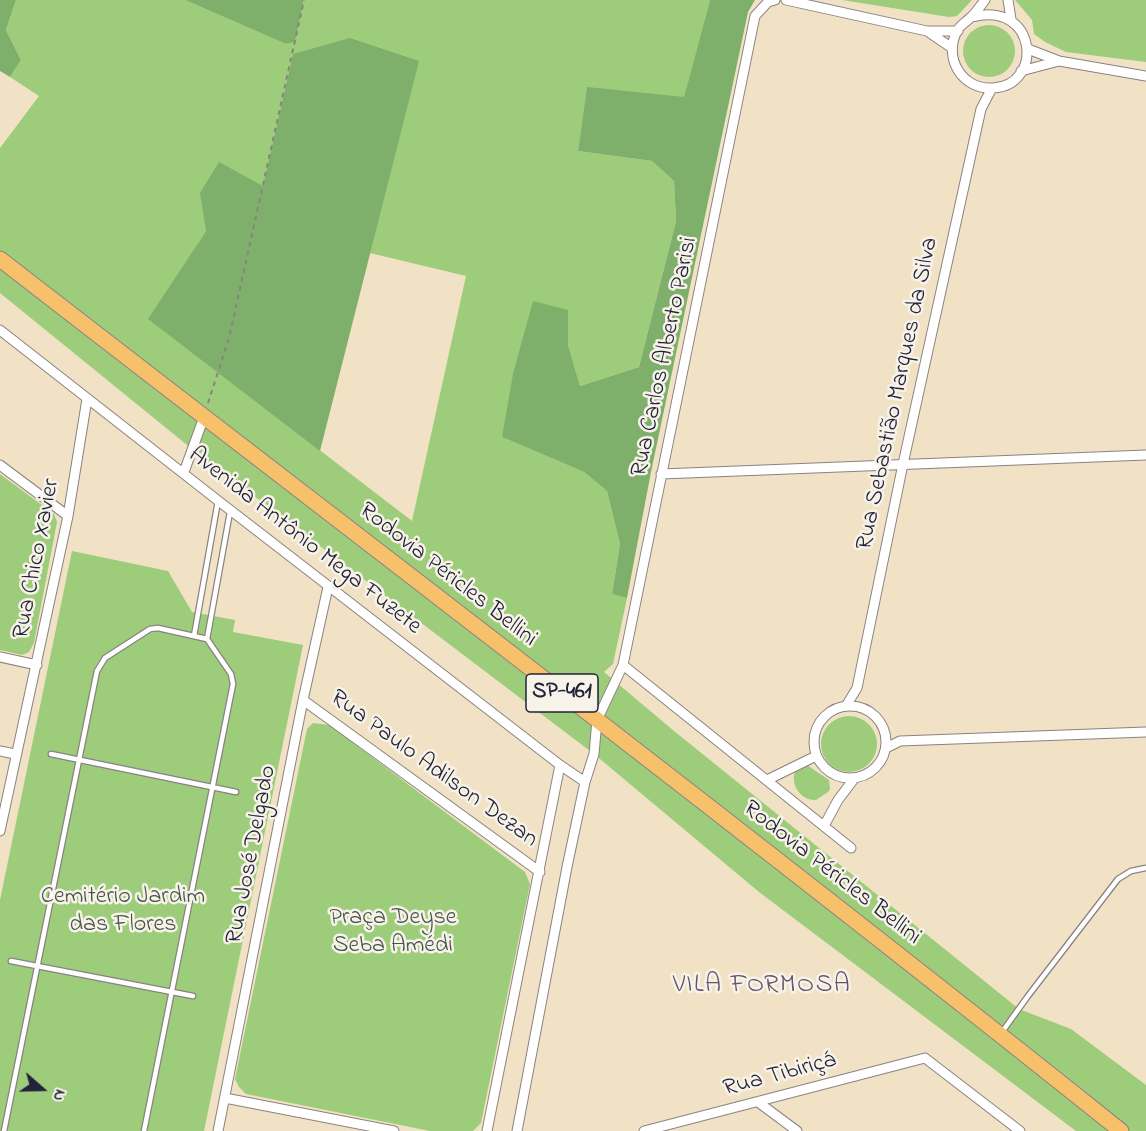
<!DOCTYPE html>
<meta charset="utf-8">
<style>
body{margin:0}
#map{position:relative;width:1146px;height:1131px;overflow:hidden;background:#f1e2c6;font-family:"Indie Flower",sans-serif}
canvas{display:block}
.north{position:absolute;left:12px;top:1059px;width:60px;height:60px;-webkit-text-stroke:4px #f7f3e8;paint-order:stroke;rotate:110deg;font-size:16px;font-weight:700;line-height:24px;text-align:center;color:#22223b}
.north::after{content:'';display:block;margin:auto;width:21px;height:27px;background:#22223b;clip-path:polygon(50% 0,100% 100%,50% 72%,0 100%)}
</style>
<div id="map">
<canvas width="1146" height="1131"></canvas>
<div class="north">N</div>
</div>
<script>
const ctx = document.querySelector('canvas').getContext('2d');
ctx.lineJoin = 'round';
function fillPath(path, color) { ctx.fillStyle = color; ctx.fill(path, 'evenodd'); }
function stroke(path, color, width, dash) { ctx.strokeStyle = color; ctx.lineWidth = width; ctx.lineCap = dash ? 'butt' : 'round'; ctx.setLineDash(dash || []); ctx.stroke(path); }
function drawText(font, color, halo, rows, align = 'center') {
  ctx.font = font + ' "Indie Flower",sans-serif'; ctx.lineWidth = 5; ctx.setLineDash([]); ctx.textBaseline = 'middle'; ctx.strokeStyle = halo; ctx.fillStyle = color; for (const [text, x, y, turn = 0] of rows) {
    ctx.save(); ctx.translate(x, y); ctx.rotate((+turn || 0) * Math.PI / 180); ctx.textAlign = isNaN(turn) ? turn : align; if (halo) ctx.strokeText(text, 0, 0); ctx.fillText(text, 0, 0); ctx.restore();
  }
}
const green = new Path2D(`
 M16 0H185L286 44 295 42 304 0H710L684 98 587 88 578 151 652 161 674 181 676 221 639 367 580 386 568 345V310L508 413 502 437 584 472 607 491 620 544 612 594 627 598 613 664 604 672 674 731 1019 1009 1071 1029 1146 1085V1131H1076L759 892 594 754 192 449 0 293V148L39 96 10 77 21 60 6 30ZM293 54 418 61 370 253 466 276 412 521 149 319 206 231 263 187Z
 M842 0H972L957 16 949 17Z
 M1015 0H1146V62L1066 52 1045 42 1034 34 1032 20Z
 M963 51a26 26 0 1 1 52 0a26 26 0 1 1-52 0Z
 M0 474 54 514 57 522 34 643 29 652 22 655 0 650Z
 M72 551 168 571 192 612 235 620 233 632 303 645 204 1131H0V900Z
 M821 744a28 28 0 1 1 56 0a28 28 0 1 1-56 0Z
 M313 723 329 725 525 872 530 884 481 1123 473 1131H430L246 1094 239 1087 235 1079 307 729Z
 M807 765 829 780 830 789 828 792 816 800C800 801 789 783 796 769Z`);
const forest = new Path2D(`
 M0 0H16L6 30 21 60 10 77 0 71Z
 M185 0H304L295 42 286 44Z
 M710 0H755L748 12 651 472 627 598 612 594 620 544 607 491 584 472 502 437 513 374 533 301 568 310V345L580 386 639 367 676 221 674 181 652 161 578 151 587 87 684 97Z
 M350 38 419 61 320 451 148 319 206 231 200 193 219 162 263 186 293 54Z`);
const path = new Path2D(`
 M208 403 229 338 304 0`);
const lane = new Path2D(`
 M194 636 218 501
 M207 639 230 512
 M51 754 236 792
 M11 961 193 996
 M1002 1032 1028 996 1118 879 1131 871 1146 868
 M4 1131 97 671 105 658 150 629 158 628 207 639 231 674 233 684 144 1131`);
const street = new Path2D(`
 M786 0 927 31H958
 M1008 0 1011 19
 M972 17C1038 0 1044 86 993 88 962 90 943 58 957 31 960 25 966 22 970 18 976 13 980 6 985 0
 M927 31 952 48
 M1028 49 1059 61 1146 76
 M1021 71 1059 61
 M0 330C186 476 372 621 560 765L585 782
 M0 465 68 516
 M184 472 204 417
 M661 474 1146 455
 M0 657 37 665
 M623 665 851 848
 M303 700 540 872
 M814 742a36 36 0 1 1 72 0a36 36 0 1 1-72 0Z
 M846 706 857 688 903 464 981 109 992 88
 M886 748 900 741 1146 732
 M0 751 15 754
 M767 780 816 756
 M824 826 838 800 854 779
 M0 831 68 516 87 399
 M225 1098 394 1131
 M758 1102 797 1131
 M218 1131 303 700 328 587
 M487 1131 560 765
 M517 1131 567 867 585 782 594 754 597 720 623 665 755 16 768 2 775 0
 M644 1131 925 1058 1020 1131`);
const primary = new Path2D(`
 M0 259C374 549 751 835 1121 1131`);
const shields = [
 [562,693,72]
];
const shieldNames = [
 ["SP-461",562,693]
];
const streetNames = [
 ["Rua Carlos Alberto Parisi",666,357,-78],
 ["Rua Sebastião Marques da Silva",899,394,-78],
 ["Avenida Antônio Mega Fuzete",304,542,38],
 ["Rua Chico Xavier",38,559,-79],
 ["Rodovia Péricles Bellini",447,576,38],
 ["Rua Paulo Adilson Dezan",433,770,36],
 ["Rua José Delgado",253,855,-79],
 ["Rodovia Péricles Bellini",831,874,38],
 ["Rua Tibiriçá",780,1076,-15]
];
const parkNames = [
 ["Cemitério Jardim",123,898],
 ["das Flores",123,926],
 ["Praça Deyse",393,919],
 ["Seba Amédi",393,947]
];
const neighbourhoodNames = [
 ["VILA FORMOSA",762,987]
];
fillPath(green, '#9dcc7b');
fillPath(forest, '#7eb06b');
stroke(lane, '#8a8280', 7);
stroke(street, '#8a8280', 11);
stroke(primary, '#8a8280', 17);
stroke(path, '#8a8280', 2, [4.5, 4.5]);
stroke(lane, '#fff', 4.5);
stroke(street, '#fff', 9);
stroke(primary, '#f7c06b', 15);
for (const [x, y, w] of shields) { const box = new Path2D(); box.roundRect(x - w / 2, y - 19, w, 38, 4.5); ctx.fillStyle = '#f7f3e8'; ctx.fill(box); stroke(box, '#22223b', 1.5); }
drawText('bold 22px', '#22223b', null, shieldNames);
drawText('24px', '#22223b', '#f7f3e8', streetNames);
drawText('24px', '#47554e', '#f7f3e8', parkNames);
ctx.letterSpacing = '1.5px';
drawText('26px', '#67536c', '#f7f3e8', neighbourhoodNames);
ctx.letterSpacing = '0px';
</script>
